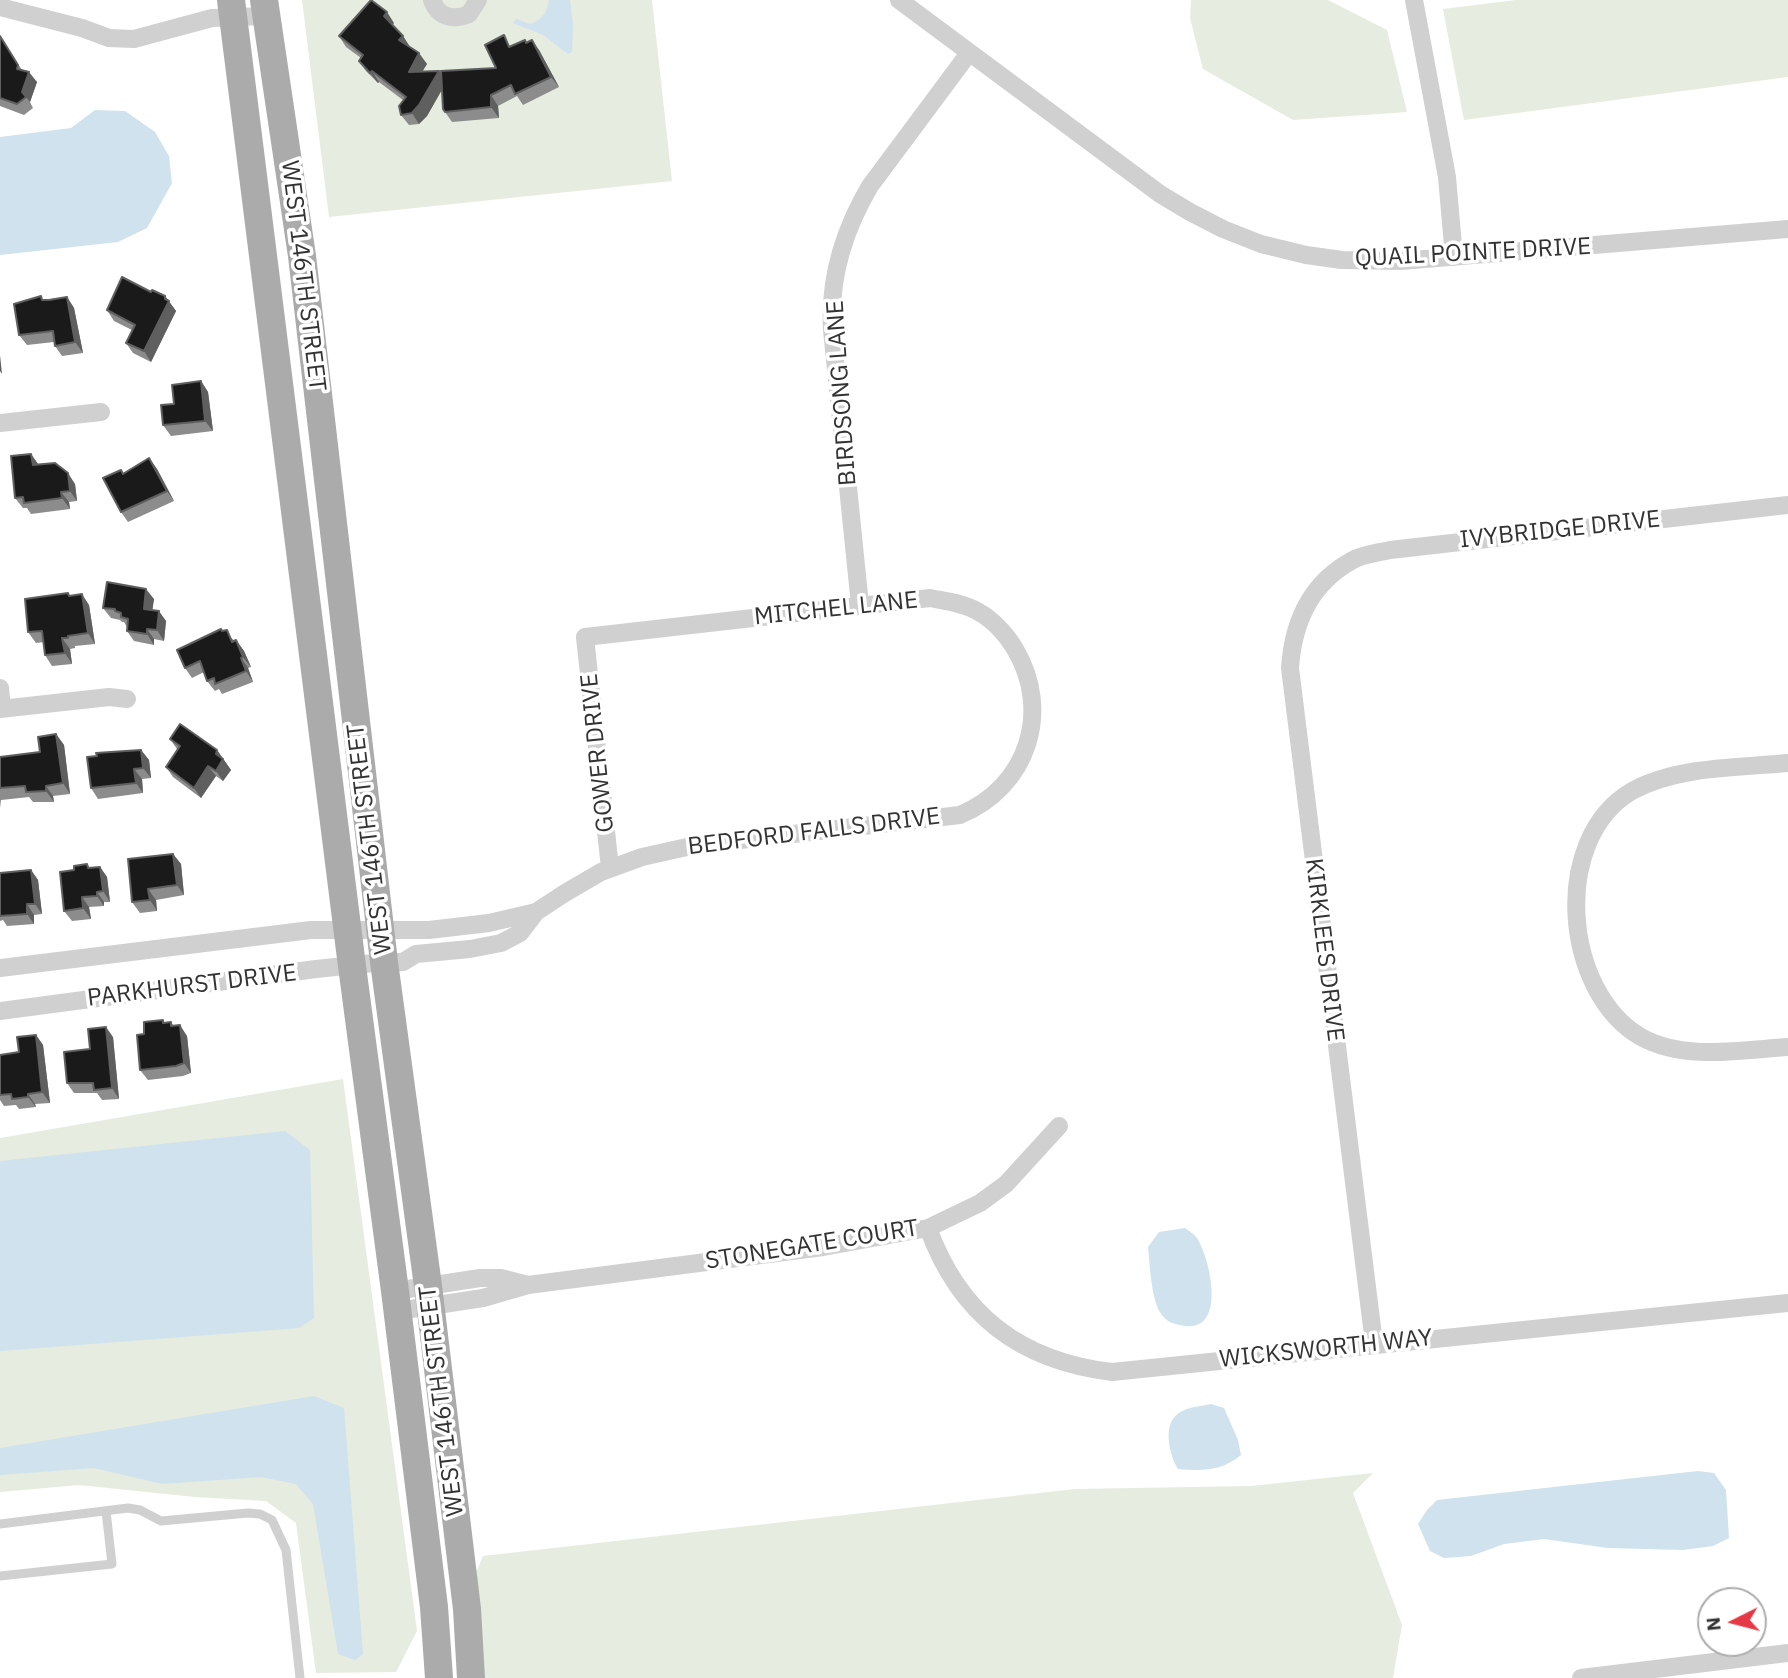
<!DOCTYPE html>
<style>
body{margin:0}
#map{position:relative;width:1788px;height:1678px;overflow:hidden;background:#fff;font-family:"IBM Plex Sans",sans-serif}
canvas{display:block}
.north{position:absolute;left:1697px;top:1587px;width:70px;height:70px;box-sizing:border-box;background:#fff;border:2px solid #adadad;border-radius:50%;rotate:264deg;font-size:19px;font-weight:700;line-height:28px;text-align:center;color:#333}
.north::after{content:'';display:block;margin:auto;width:24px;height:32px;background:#e63946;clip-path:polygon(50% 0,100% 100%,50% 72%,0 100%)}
</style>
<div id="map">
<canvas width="1788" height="1678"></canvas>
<div class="north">N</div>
</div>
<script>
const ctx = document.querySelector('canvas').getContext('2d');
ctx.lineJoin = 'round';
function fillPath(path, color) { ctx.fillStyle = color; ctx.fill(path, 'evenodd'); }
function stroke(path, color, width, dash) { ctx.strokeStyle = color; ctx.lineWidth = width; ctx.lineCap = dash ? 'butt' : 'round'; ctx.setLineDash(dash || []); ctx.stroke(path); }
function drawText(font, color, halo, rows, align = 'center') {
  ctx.font = font + ' "IBM Plex Sans",sans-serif'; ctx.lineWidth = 7; ctx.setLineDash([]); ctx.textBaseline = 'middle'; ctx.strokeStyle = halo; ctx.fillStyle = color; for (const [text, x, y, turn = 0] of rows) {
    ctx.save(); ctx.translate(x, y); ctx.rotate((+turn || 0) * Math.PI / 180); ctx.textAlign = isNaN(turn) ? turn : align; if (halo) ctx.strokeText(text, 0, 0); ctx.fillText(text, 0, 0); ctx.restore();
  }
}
const green = new Path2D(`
 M302 0H652L672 181 329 217Z
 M1191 0H1328L1387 30 1407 112 1293 120 1203 69 1190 18Z
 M1516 0H1788V77L1464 120 1443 9Z
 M343 1079 417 1631 396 1672 316 1673 296 1523 266 1501 195 1497 79 1485 0 1492V1138Z
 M1373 1473 1353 1493 1402 1625 1393 1678H480L475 1575 483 1556 1075 1489 1251 1486Z`);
const water = new Path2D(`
 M549 0H570L573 25 572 52 568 54 543 35 513 23 516 19 530 24C543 20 547 12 549 0Z
 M95 110 125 111 155 132 169 156 172 183 147 228 118 242 0 255V137L71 128Z
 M285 1131 310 1150 314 1318 299 1328 0 1351V1161Z
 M1185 1228C1189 1231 1194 1234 1197 1238 1211 1260 1228 1337 1180 1325 1173 1324 1166 1321 1162 1315 1151 1302 1150 1264 1148 1247L1159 1232Z
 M314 1396 344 1408 363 1654 355 1660 338 1654 313 1504 296 1484 261 1477 162 1484 94 1468 0 1475V1448Z
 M1211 1404 1224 1408 1238 1440 1241 1455C1222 1471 1202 1471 1178 1469 1169 1454 1162 1424 1179 1413 1187 1407 1202 1406 1211 1404Z
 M1698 1471 1714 1473 1726 1490 1729 1538 1713 1546 1683 1550 1608 1548 1544 1539 1504 1544 1471 1556 1444 1558 1430 1551 1418 1524 1427 1510 1437 1500Z`);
const service = new Path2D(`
 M0 1524 128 1508 140 1510 161 1521 248 1513 260 1514 272 1520 286 1550 300 1678
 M0 1576 112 1564 106 1511`);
const minor = new Path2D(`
 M432 0C438 17 453 21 469 14L478 0
 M899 0 1160 194 1190 212 1223 229 1261 244 1306 255 1342 260 1401 261 1788 229
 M1414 0 1447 177 1454 257
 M0 7 82 28 109 38 134 39 212 18 266 16
 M0 423 101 412
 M860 605 832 330C829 278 844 230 870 186L969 53
 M0 688 2 709
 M0 709 109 697 127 699
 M1788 763C1738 768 1676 766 1632 791 1550 839 1563 992 1641 1037 1684 1061 1742 1050 1788 1047
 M0 968 311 930H429L489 923 536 912
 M0 1011 316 969 384 962H403L416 954 470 949 501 943 520 933 536 912 565 893 601 872 642 857 696 845 960 815C1028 787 1052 711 1015 649 1006 634 992 619 977 611 963 603 945 601 930 598L585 637 610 868
 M928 1228C960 1315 1020 1361 1112 1372L1788 1303
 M395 1291 480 1278H501L528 1285
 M398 1311 483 1298 528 1285 823 1247 928 1228 980 1203 1006 1184 1059 1126
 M1374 1343 1290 668C1293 623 1310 583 1353 560 1364 554 1377 553 1390 550L1788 505
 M1581 1678 1788 1653`);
const primary = new Path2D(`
 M231 0 352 966 395 1291 434 1607 439 1678
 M264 0 302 256 384 962 428 1286 467 1609 471 1678`);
const wall = new Path2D(`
 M394 23 392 25 403 36 410 47 427 64 422 71H439L441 73 496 68 511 46 525 40 527 42 539 50 559 87 523 105 517 96 498 106 499 118 452 122 443 109 442 89 427 116 419 124 409 125 401 115 403 100 379 82 378 83 366 71 359 61 361 58 346 47 339 36Z
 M0 36 22 70 37 82 30 102 33 108 24 115 0 106Z
 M151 292 165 296 176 311 151 362 133 353 126 343 132 330 114 321 107 310Z
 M67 297 74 308 83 353 62 356 55 346 54 342 27 345 19 335 43 300Z
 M201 381 208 392 213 431 171 436 163 425 174 404Z
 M31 454 38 464 75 484 77 501 69 502 70 509 31 514 27 508H23L15 498Z
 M149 458 157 469 174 501 128 522 121 512 123 473Z
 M70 596 89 605 95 644 75 646V648L70 649 72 664 52 666 45 655 44 642 36 643 28 632Z
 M154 599 152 610 166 621 164 641 154 639V645L134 641 127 631V627L124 622H122L120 620 111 618 103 608Z
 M223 631 235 641 236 640 244 651 251 667 248 668 253 682 222 694 219 689 215 691 207 681 204 672 192 678 185 668Z
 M56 734 64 745 70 794 53 796 54 802H33L29 797 1 800 0 808V757L40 752Z
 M170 739 217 750 231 770 223 781 216 776 201 798 173 777 166 767 177 749Z
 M141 750 149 760 151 778 142 779 143 793 98 799 91 788Z
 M173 854 181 864 184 895 156 900 157 911 140 913 132 902Z
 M87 864 90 868 100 867 107 877 110 902H104V906L89 907 91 919 72 921 64 911Z
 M31 870 38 880 42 914 34 915V924L7 926 3 920 0 921V873Z
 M163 1020 164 1023 171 1022 174 1026 187 1036 191 1073 183 1076 148 1080 140 1070 144 1034Z
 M36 1035 43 1045 50 1103 35 1104 36 1107 19 1109 16 1105 4 1106 0 1100V1055L19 1052Z
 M113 1037 119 1099 102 1100 97 1093H74L67 1083 90 1049Z`);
const shadedWall = new Path2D(`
 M387 12 394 23 391 26 384 16Z
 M403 36 410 47 399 40Z
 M532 40 539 50 559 87 551 77Z
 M419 53 427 64 416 82 409 72Z
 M372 71 379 82 378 83 370 73Z
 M439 71 447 81 427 116 419 124 412 113Z
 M29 72 37 82 30 102 22 92Z
 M491 95 498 106 499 118 491 107Z
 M165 296 176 311 151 362 144 351Z
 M67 297 74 308 83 353 75 342Z
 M0 355 2 374 0 371Z
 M201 381 208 392 213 431 205 421Z
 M31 454 38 464 33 465Z
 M149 458 157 469 174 501 167 491Z
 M68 473 75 484 77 501 70 491Z
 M61 492 69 502 70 509 62 498Z
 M146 589 154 599 151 620 144 609Z
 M82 594 89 605 95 644 88 633Z
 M159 611 166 621 164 641 157 630Z
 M147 629 154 639V645L147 634Z
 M62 638 70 649 72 664 65 653Z
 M236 640 244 651 251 667 243 657Z
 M241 658 248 668 253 682 246 671Z
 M56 734 64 745 70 794 63 783Z
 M141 750 149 760 151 778 143 768Z
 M217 750 231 770 223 781 216 771V754Z
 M208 766 216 776 201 798 194 788Z
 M134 769 142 779 143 793 136 783Z
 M46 786 53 796 54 802 46 791Z
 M173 854 181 864 184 895 177 885Z
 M100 867 107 877 110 902 103 891Z
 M31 870 38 880 42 914 35 904Z
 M148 889 156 900 157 911 150 900Z
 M97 892 104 902V906L97 896Z
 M82 897 89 907 91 919 83 908Z
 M27 904 34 915V924L27 914Z
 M180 1025 187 1036 191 1073 184 1063Z
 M106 1027 113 1037 119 1099 112 1088Z
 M36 1035 43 1045 50 1103 42 1092Z
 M28 1094 35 1104 36 1107 28 1097Z`);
const building = new Path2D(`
 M371 0 387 12 384 16 403 36 399 40 419 53 409 72 439 71 419 105 412 113 401 115 399 106 406 97 372 71 370 73 359 61 363 55 339 36Z
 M504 35 509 47 525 40 526 43 532 40 551 77 515 94 511 85 491 95V107L445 112 443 109 441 71 496 68 485 45Z
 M0 36 18 65 17 69 29 72 22 92 26 97 17 104 0 98Z
 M122 277 151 292 152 290 165 296V299L169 301 144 351 126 343 135 325 107 310Z
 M41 296 42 300H49L67 297 75 342 55 346 53 331 19 335 14 304Z
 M201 381 205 421 163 425 161 405 174 404 172 385Z
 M31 454 33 465 55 463 68 473 70 491 61 492 62 498 24 503 23 497 15 498 11 456Z
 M149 458 167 491 121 512 103 478 121 470 123 474Z
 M107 582 146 589 144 609 159 611 157 630 147 629V634L127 631 128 619 121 617V613L115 611V609L103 608Z
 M68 593 69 596 82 594 88 633 68 636V638H62L65 653 45 655 42 631 28 632 25 599Z
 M221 629 222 631 227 630 232 642 236 640 243 657 241 658 246 671 215 684 214 678 207 681 200 661 185 668 177 650Z
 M180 724 217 750 216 754 223 759 216 771 208 766 194 788 166 767 180 746 170 739Z
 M56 734 63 783 46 786V791L26 792 25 786 0 788V757L40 752 38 737Z
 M141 750 143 768 134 769 136 783 91 788 87 757 97 756 96 753Z
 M173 854 177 885 148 889 150 900 132 902 128 859Z
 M87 864 88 868 100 867 103 891 97 892V896L82 897 83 908 64 911 60 872 74 870V866Z
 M31 870 35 904H27V914L0 916V873Z
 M163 1020V1023L171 1022V1026L180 1025 184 1063 176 1066 140 1070 137 1035 144 1034V1022Z
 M106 1027 112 1088 94 1090 93 1083H67L64 1052 90 1049 88 1029Z
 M36 1035 42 1092 28 1094V1097L12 1099 11 1094 0 1095V1055L19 1052 17 1037Z`);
const streetNames = [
 ["QUAIL POINTE DRIVE",1473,253,-3],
 ["WEST 146TH STREET",303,276,83],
 ["BIRDSONG LANE",842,393,-94],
 ["IVYBRIDGE DRIVE",1560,530,-6],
 ["MITCHEL LANE",836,609,-6],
 ["GOWER DRIVE",598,753,-96],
 ["BEDFORD FALLS DRIVE",814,832,-7],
 ["WEST 146TH STREET",370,839,-97],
 ["KIRKLEES DRIVE",1324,950,83],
 ["PARKHURST DRIVE",192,986,-7],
 ["STONEGATE COURT",812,1245,-9],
 ["WICKSWORTH WAY",1326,1349,-6],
 ["WEST 146TH STREET",442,1401,-97]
];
fillPath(green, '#e6ecdf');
fillPath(water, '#cfe2ee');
stroke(service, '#d0d0d0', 9);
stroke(minor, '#d0d0d0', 18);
stroke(primary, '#ababab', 28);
fillPath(wall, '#8c8c8c');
fillPath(shadedWall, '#5f5f5f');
fillPath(building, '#1a1a1a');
stroke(building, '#5f5f5f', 2);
drawText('24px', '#333', '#fff', streetNames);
</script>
